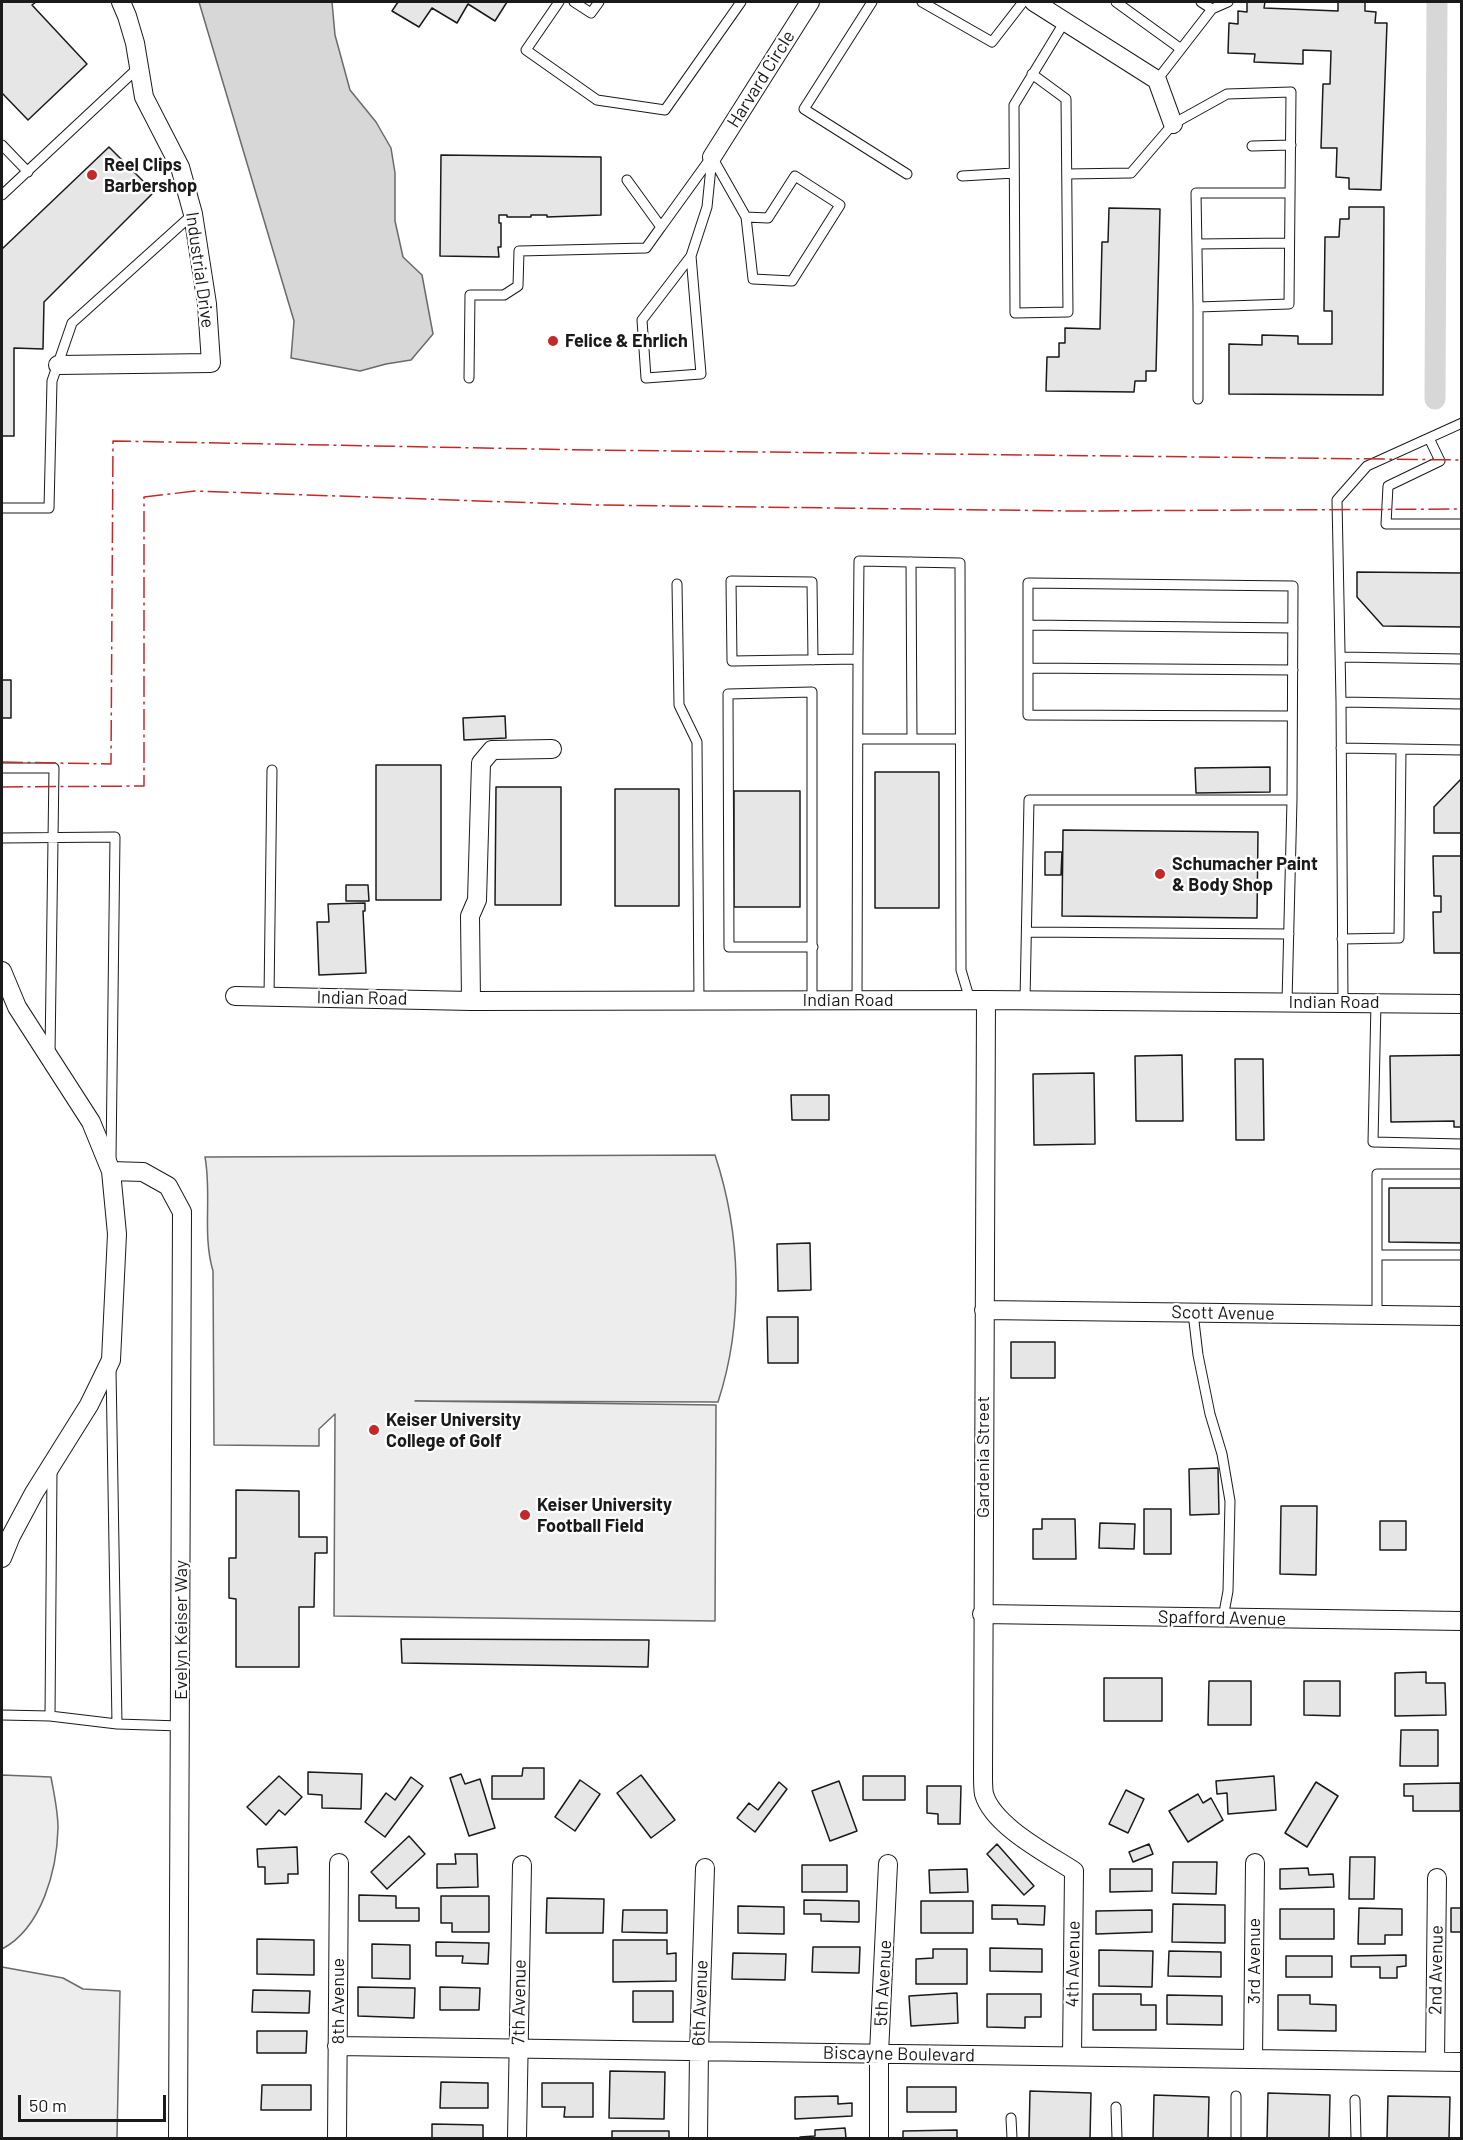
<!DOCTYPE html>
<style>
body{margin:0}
#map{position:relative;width:1463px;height:2140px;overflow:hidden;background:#fff;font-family:Barlow,sans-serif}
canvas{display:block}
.frame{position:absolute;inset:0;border:3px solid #1a1a1a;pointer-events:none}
.scale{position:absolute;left:18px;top:2095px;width:148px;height:27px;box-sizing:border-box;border:3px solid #1a1a1a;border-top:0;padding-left:8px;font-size:18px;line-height:21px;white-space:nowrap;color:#1a1a1a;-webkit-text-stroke:4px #fff;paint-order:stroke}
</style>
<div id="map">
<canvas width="1463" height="2140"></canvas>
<div class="frame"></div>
<div class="scale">50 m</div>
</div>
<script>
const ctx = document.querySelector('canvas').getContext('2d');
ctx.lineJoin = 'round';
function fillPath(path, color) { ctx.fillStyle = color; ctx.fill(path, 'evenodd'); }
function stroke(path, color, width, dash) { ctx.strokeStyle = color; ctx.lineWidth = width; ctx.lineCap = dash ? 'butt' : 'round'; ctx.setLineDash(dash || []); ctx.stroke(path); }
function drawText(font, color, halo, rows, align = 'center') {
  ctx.font = font + ' Barlow,sans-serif'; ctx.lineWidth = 4.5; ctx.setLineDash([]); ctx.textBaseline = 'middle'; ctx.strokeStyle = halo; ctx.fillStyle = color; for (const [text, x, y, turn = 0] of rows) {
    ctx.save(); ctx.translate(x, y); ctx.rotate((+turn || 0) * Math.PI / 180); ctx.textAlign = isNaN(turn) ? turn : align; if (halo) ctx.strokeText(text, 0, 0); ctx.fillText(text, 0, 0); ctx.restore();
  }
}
const green = new Path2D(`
 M715 1155C741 1234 744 1322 718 1402L415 1401 716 1405 715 1621 334 1616 335 1414 319 1429V1446L214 1445 213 1271C202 1234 212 1195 205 1157Z
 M2 1775 51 1777C54 1794 58 1811 58 1828 57 1870 42 1928 2 1949Z
 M2 1967 63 1978 83 1989 120 1991 117 2138H2Z`);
const water = new Path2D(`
 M199 2H332L335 35 350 90 376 122 391 148 395 173V221L403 257 422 275 433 334 411 360 386 364 360 371 291 358 294 321Z`);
const canal = new Path2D(`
 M1435 399 1437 2`);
const building = new Path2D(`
 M2 2H36L32 5 87 64 28 120 2 93Z
 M398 2H507L495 21 468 4 457 23 432 8 419 27 392 11Z
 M1247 2H1265L1264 8 1338 11V2H1365V11L1376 12 1375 23H1387L1381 190 1349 189V178L1336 177 1337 148H1321L1323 84H1330L1331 51 1303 50V64L1254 62 1255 54 1228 53 1229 23 1238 24V11L1247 12Z
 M109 147 154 192 44 302 43 349 14 348V436H2V249Z
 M441 155 601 157V215L547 217V215H531V217H507V215H499V223H501V247H498L499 257 440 256Z
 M1349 207H1384L1383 395 1229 394V344L1262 345V335L1298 336V344H1332V311H1324L1325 237H1339L1340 219H1349Z
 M1109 208 1160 209 1156 371H1146V381H1135L1134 392 1046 391 1047 357H1059V343H1065V328L1100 329 1102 242H1108Z
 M1357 572 1462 573V627L1383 626 1357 597Z
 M2 680H11V718H2Z
 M505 716 506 738 464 740 463 718Z
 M376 765H441V900H376Z
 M1270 767V792L1196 793 1195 768Z
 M875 772H939V908H875Z
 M1461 779 1462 833H1434V807Z
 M496 787H561V905H495Z
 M615 789H679V906H615Z
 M734 791H800V907H734Z
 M1063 830 1258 832 1257 918 1062 916Z
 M1045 852H1062L1061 875H1045Z
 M1433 856H1462V953H1434L1433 912H1441V896H1434Z
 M346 885H368L369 901H346Z
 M365 903V911H363L366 973 319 975 317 922H329L328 904Z
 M1182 1055 1183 1121H1136L1135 1056Z
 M1462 1055V1127H1454V1121L1391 1122 1390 1056Z
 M1235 1059H1263L1264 1140H1236Z
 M1094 1073 1095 1144 1034 1145 1033 1074Z
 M791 1095H829V1120H792Z
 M1389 1188H1462V1243L1389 1242Z
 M810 1243 811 1290 778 1291 777 1244Z
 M767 1317H798V1363H768Z
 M1011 1342H1055V1378H1011Z
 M1218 1468 1219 1514 1190 1515 1189 1469Z
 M236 1490 299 1491V1537H327V1553H315L314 1607H299V1667H236V1599L229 1598V1558H236Z
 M1281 1506H1317L1316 1575 1280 1574Z
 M1144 1509H1171V1554H1144Z
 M1042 1519H1075L1076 1559H1033V1529H1042Z
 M1380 1521H1406V1550H1380Z
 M1100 1523 1135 1524 1134 1549 1099 1548Z
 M401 1639 649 1640 648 1667 402 1663Z
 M1426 1672V1683H1445L1446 1715 1395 1716V1673Z
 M1104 1678H1162V1721H1104Z
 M1209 1681H1251V1725H1208Z
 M1304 1681H1340V1716L1304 1715Z
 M1401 1730H1438V1766H1400Z
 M523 1768H544V1799H492V1776H522Z
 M308 1772 362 1774 361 1809 322 1808V1795L308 1794Z
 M461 1774 465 1784 480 1779 495 1828 469 1836 450 1778Z
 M641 1775 675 1820 651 1838 617 1793Z
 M279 1776 302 1797 285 1815 279 1810 266 1825 247 1807Z
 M863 1776H905V1800H863Z
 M1274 1776 1276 1810 1228 1814 1227 1793 1217 1794 1216 1781Z
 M411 1777 423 1786 385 1837 365 1822 386 1793 395 1800Z
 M580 1780 600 1794 575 1831 555 1817Z
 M839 1781 857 1831 830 1841 812 1791Z
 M779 1782 787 1789 755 1832 737 1818 749 1803 758 1810Z
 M1316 1782 1338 1796 1307 1847 1285 1833Z
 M1460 1783V1811H1413V1796H1404V1784Z
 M927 1786H961L960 1824H938V1814L927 1813Z
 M1126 1790 1144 1799 1128 1833 1109 1824Z
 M1198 1794 1203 1803 1211 1798 1223 1820 1188 1842 1169 1811Z
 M409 1836 425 1854 387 1889 371 1872Z
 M997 1844 1034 1886 1024 1895 987 1854Z
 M1149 1844 1153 1854 1133 1862 1129 1852Z
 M297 1847 298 1874H288V1883L265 1884V1867H258L257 1849Z
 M455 1854H477L478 1887 437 1888V1864H456Z
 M1350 1857H1375L1374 1899H1349Z
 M1173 1862H1217L1216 1894 1172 1893Z
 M802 1865H847V1892H802Z
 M1308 1868 1309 1875 1333 1874 1334 1887 1280 1889V1869Z
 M967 1869 968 1892 930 1893 929 1870Z
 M1110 1869H1152V1891L1110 1892Z
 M359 1895 396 1896V1908H419V1921H359Z
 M441 1896H489V1932H452V1923H441Z
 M547 1898 604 1899 603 1933H546Z
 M804 1900 859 1901V1922L821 1921V1914H804Z
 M921 1901H973V1933H921Z
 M1173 1904 1225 1905V1943L1172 1942Z
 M992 1905 1045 1906 1044 1925 1018 1924 1017 1919H992Z
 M738 1906 784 1907V1934L738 1933Z
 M1359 1908 1402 1909V1935H1385V1944H1358Z
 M1451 1908H1462V1932H1451Z
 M1280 1909H1334V1939H1280Z
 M623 1910H667V1933L622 1932Z
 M1152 1910V1932L1096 1934V1911Z
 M257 1939 314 1940V1975L257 1974Z
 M613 1940H667V1954L676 1953V1981L613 1982Z
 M436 1942 489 1943 488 1964 462 1963 463 1956H436Z
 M372 1944 410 1945V1979L372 1978Z
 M813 1947H860L859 1973 812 1972Z
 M990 1948 1042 1949V1972L990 1971Z
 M933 1949H967V1984H916V1959L933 1958Z
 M1099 1950 1153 1951 1152 1987 1099 1986Z
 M1169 1951 1221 1952V1977L1168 1976Z
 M733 1953 786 1954 785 1980 732 1979Z
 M1406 1955V1966L1397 1967V1978H1380V1967H1351V1956Z
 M1286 1956H1332V1977H1286Z
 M358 1987 415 1988 414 2018 358 2016Z
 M440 1987 480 1988 479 2010H440Z
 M253 1990 310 1991 309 2013 252 2012Z
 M633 1991H673V2022H633Z
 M957 1993 958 2023 911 2026 909 1996Z
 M987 1994H1041V2017H1025V2028L987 2027Z
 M1093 1994H1141V2005H1156V2030H1093Z
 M1167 1995 1222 1996V2025L1167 2024Z
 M1278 1995H1310V2004L1336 2005V2031L1278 2030Z
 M257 2031H307L306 2053H257Z
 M610 2071 665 2072 664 2119 609 2118Z
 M441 2082 488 2083V2108H440Z
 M542 2083H593V2117H564L565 2107H542Z
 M262 2085H311V2110H261Z
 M907 2087H956V2112H907Z
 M1030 2091 1091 2093 1090 2138H1029Z
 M1268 2093 1330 2095 1329 2138H1267Z
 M1154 2095 1209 2097 1208 2138H1153Z
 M838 2096V2104L852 2103V2116L795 2119V2097Z
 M1388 2096 1450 2097 1449 2138H1387Z
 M432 2124 483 2125V2138H432Z
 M845 2128 846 2138H800V2137L815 2136V2130Z
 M957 2130V2138H903V2131Z
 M612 2131H669V2138H612Z`);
const lane = new Path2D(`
 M559 2 526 50 597 100 665 110 741 2
 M574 2 591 13 599 2
 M872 2 804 109 907 174
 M922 2 992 42 1023 2
 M1116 2 1181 49
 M1201 2 1212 9
 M1032 74 1066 99 1068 312 1015 313 1014 105 1065 21
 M1157 80 1212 9 1228 2
 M2 145 28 172
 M1252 146 1291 145
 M712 157 746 217 753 279 792 281 840 205 795 176 768 218 746 217
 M1067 174 1131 173 1173 124 1227 94 1291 92C1290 162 1289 233 1289 304L1198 307 1196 193H1290
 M962 176 1014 173
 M627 180 661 227 710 159
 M2 195 139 67
 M1197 244 1289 243
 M691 256 701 374 646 378 642 320 691 256 707 207 712 157
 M1198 307V399
 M469 378 470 295H504L518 286 519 251 646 248 661 227
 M1429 438 1440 461 1388 486 1386 524H1462
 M2 508H49L52 381 72 323 193 214
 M911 562 912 739
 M677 584 679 705 697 742 699 1001
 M1028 625 1293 628
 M1341 657 1462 659
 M858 659 859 561 960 563 961 970 970 1000
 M813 660 812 582 731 581 732 661 858 659 857 1000
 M1028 668 1293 670
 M1341 702 1462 704
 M858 739H960
 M1341 748 1462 750
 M2 768H54L50 1053
 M1292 800 1293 586 1028 583V715L1292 716
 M2 838 115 837 111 1159
 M1027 932 1289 934
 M1342 939 1399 938 1401 749
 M269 996 272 770
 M812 1000V692L728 694 729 947H813
 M1025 1000 1029 800H1292L1287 1002
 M1343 1002 1341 702 1337 500 1367 466 1462 423
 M1376 1002 1373 1142 1462 1144
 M1377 1255H1462
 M1193 1313 1198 1355 1210 1414 1222 1454 1230 1501 1228 1591 1223 1618
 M1377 1315V1174H1462
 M2 1715 50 1716 117 1724 111 1369
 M50 1716 52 1470
 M117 1724 181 1726
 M1355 2100 1356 2138
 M1116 2107 1117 2138
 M1011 2118 1012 2138
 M1236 2138V2096`);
const street = new Path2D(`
 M1034 2 1157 80 1173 124
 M712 157 810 2
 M58 365 211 363 207 304 193 214 180 167 144 97 135 43 127 16 121 2
 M2 971 17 1007 91 1122 111 1171 117 1234 111 1360 89 1405 34 1493 11 1536 2 1558
 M235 996 471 1001 986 1000 1462 1004
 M986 1000 983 1775C983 1781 983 1789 984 1794 993 1826 1048 1854 1074 1871L1072 2056
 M471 1001 470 916 477 900 481 763 492 750 552 749
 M111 1171 143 1172 168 1186 182 1212 178 2138
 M984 1310 1462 1316
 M982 1614 1462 1621
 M337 2046 1462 2062
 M1253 2059 1255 1863
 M1435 2061 1437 1878
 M337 2138 339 1863
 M517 2138 522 1865
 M698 2138 699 2051 705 1868
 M879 2138V2053L888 1864`);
const power = new Path2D(`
 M2 762 111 764 113 441 591 450 1462 460
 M2 787 144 786V497L195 491 596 505 1075 511 1462 509`);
const markers = [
 [92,175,6,"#c62828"],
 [553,341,6,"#c62828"],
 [1160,874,6,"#c62828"],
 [374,1430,6,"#c62828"],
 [525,1515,6,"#c62828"]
];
const streetNames = [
 ["Harvard Circle",761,79,-58],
 ["Industrial Drive",200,270,82],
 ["Indian Road",362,998,1],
 ["Indian Road",848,1000],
 ["Indian Road",1334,1002],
 ["Scott Avenue",1223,1313,1],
 ["Gardenia Street",983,1457,-90],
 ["Spafford Avenue",1222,1618,1],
 ["Evelyn Keiser Way",181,1630,-90],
 ["3rd Avenue",1254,1961,-90],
 ["4th Avenue",1073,1964,-89],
 ["2nd Avenue",1436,1970,-89],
 ["5th Avenue",883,1983,-87],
 ["8th Avenue",338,2001,-90],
 ["7th Avenue",519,2002,-89],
 ["6th Avenue",700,2003,-88],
 ["Biscayne Boulevard",899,2054,1]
];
const poiNames = [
 ["Reel Clips",104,165],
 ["Barbershop",104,186],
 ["Felice & Ehrlich",565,341],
 ["Schumacher Paint",1172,864],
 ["& Body Shop",1172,885],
 ["Keiser University",386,1420],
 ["College of Golf",386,1441],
 ["Keiser University",537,1505],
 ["Football Field",537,1526]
];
fillPath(green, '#ededed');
stroke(green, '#6a6a6a', 1.5);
fillPath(water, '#d7d7d7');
stroke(water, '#6a6a6a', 1.5);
stroke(canal, '#d7d7d7', 21);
fillPath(building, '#e6e6e6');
stroke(building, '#1a1a1a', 1.5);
stroke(lane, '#1a1a1a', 11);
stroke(street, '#1a1a1a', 20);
stroke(lane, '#fff', 9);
stroke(street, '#fff', 18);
stroke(power, '#c62828', 1.5, [21, 4.5, 3, 4.5]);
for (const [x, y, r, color] of markers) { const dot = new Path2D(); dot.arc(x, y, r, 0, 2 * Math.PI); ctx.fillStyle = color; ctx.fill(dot); stroke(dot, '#fff', 2); }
drawText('18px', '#1a1a1a', '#fff', streetNames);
drawText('bold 18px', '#1a1a1a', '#fff', poiNames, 'left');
</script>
